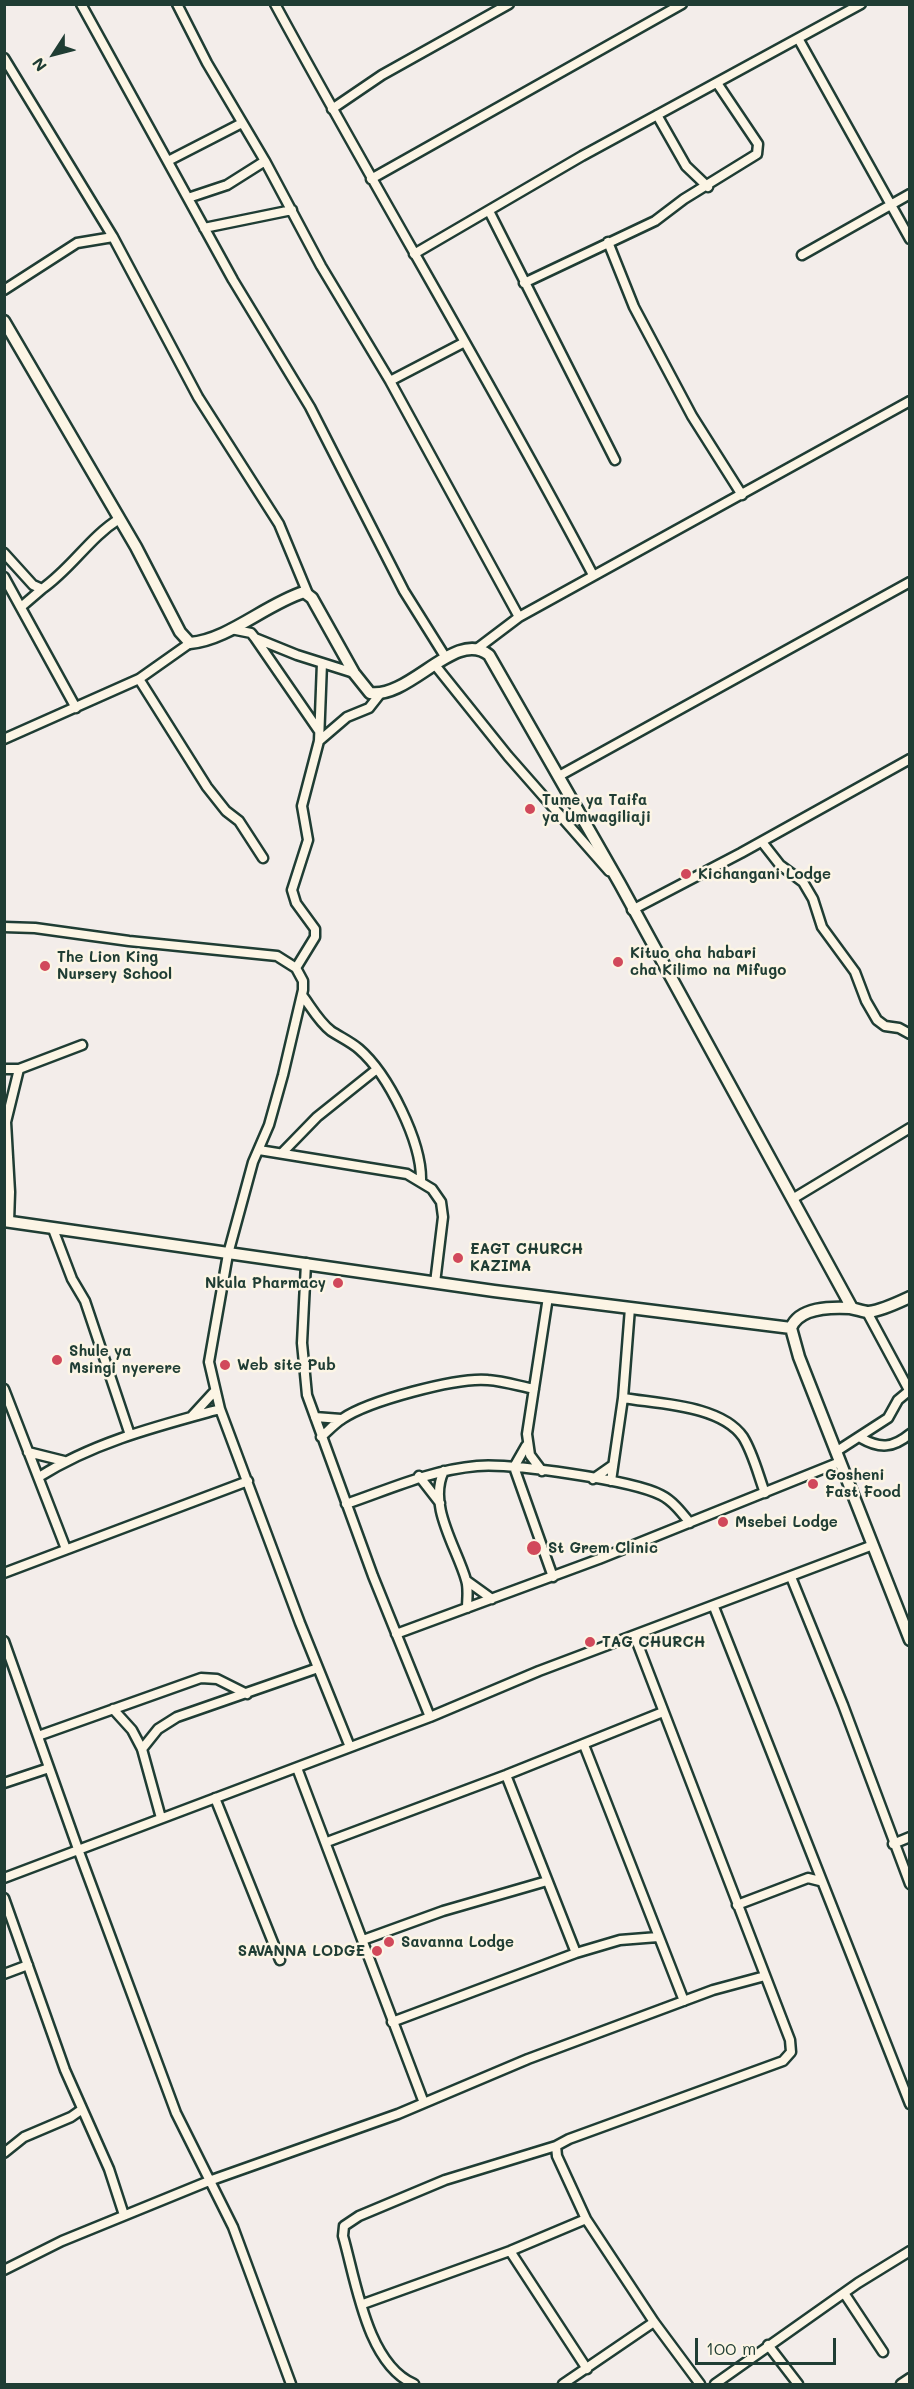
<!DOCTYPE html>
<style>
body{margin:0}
#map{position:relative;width:914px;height:2389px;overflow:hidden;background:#f3edea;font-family:Mali,sans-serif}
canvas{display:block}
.frame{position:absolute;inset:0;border:6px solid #1f3d34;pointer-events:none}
.north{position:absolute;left:24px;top:24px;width:60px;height:60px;-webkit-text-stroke:4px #fcf5e5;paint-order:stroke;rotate:234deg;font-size:16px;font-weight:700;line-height:24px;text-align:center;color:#1f3d34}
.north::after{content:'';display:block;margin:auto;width:21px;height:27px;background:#1f3d34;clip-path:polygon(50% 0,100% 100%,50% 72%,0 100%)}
.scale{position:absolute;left:695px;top:2338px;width:141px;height:27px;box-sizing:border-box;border:3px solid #1f3d34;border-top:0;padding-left:8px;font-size:18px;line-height:21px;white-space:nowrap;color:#1f3d34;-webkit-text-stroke:4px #fcf5e5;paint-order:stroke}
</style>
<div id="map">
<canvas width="914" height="2389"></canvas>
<div class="frame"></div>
<div class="north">N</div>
<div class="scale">100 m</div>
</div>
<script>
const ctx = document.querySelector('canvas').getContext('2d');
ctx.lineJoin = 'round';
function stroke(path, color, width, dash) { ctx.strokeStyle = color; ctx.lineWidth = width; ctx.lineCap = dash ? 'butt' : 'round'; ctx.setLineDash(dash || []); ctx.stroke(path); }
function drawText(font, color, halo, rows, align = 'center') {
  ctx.font = font + ' Mali,sans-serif'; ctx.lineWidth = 5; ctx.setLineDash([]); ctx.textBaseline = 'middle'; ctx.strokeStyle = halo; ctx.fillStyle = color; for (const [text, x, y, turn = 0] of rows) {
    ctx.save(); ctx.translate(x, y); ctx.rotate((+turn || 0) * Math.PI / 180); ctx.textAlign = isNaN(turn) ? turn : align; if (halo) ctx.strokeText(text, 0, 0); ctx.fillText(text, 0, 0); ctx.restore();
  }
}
const minor = new Path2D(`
 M81 4 233 280 310 407 404 591 446 658
 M177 4 207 63 265 161 321 266 390 381 519 617
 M275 4C379 196 492 383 593 575
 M799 40 910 239
 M4 58 113 237 198 397 279 524 308 594
 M332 109 382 75 509 4
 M657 115 686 166 708 187
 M168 161 242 123
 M371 179 682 4
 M188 198 227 185 265 161
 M489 211 615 460
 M204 228 292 210
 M608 242 634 307 692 416 742 495
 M414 254 582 156 861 4
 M802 255 910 194
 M524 283 655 221 684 199 757 154 758 144 717 83
 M4 290 77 243 113 237
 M390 381 463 343
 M4 553 33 585 42 589C72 568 89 538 119 519
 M4 577 76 708
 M21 607 42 589
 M231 629 251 633 255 638 297 655 354 673
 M255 638 319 731
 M478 648 519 617 910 401
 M435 665 508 756 609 871
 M139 679 207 787 226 811 239 821 263 858
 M4 739 139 679 190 643
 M319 741 347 717 369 708 380 694
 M559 776 910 582
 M762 842 780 865 803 882 813 899 822 927 855 972 866 1001 877 1020 885 1026 899 1028 910 1034
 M632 910 741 853 910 759
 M4 927 35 928 129 941 277 956 296 968 303 981V990L283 1075 269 1125 253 1162 228 1254 209 1362 220 1409 300 1623 350 1747
 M296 968 315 937V929L296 903 292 890 308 840 302 806 319 741 322 663
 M302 995C311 1007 319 1022 331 1031 340 1037 351 1042 359 1049 388 1074 422 1142 421 1181
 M4 1069H19L82 1045
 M259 1150 407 1174 432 1189 441 1202 443 1217 435 1283
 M282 1153 317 1117 377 1069
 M794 1198 910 1128
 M9 1222 10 1192 6 1122 19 1069
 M53 1229 72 1279 85 1301 130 1435
 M306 1263 302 1343 307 1395 373 1576 430 1717
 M867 1312 909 1390
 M4 1389 66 1549
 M623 1398C659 1404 721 1405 743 1437 753 1453 758 1474 765 1493
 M192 1416 214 1392
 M315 1417 341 1419
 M321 1437C328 1431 334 1424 342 1419 368 1401 457 1377 488 1380 503 1381 519 1386 534 1389
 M861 1438C880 1449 893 1448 910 1434
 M526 1446 514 1467 553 1577
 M837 1451 888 1418 898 1400 910 1390
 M28 1452 64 1461
 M444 1471C427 1505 457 1548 466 1580 469 1589 467 1599 467 1608
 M542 1471 530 1455 527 1434 548 1297
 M419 1476 440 1503
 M39 1477C94 1442 158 1426 220 1409
 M593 1479 613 1465
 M611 1481 623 1398 630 1308
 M346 1504C390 1489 431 1470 477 1466 510 1463 632 1480 661 1495 673 1501 682 1513 690 1523
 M4 1573 248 1481
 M791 1577 843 1705 910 1884
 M467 1581 492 1599
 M714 1607 910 2104
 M396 1634 599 1559 840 1462
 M635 1637 790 2040 791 2052 783 2061 569 2139 556 2146 557 2156 586 2219 654 2322 700 2384
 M4 1641 78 1849 176 2113 233 2227 291 2384
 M113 1709 132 1730 142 1749 161 1818
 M38 1736 201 1678 217 1679 247 1694
 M584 1745 684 2001
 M142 1749 158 1729 177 1717 318 1668
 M297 1768 424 2103
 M506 1775 576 1953
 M4 1783 49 1768
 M215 1798 280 1960
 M327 1842 506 1775 663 1712
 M893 1844 910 1837
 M4 1878 430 1717 539 1671 873 1545
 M4 1898 65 2070 109 2169 124 2215
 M737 1905 808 1878 820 1881
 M363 1940 443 1911 547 1881
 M4 1974 28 1965
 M392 2022 576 1953 620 1940 658 1937
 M4 2153 24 2137 71 2117 81 2110
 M510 2251 587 2369
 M4 2270 62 2241 209 2181 398 2114 528 2059 713 1990 765 1976
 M844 2293 883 2352
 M363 2304 510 2251 586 2219
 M768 2345 798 2384
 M414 2384C367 2364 356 2281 343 2236L344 2226 359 2216 445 2180 556 2146
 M563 2384 654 2322
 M715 2384 858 2283 910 2251
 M901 2384 910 2378`);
const tertiary = new Path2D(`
 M4 321 136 547 180 632 190 643C228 640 266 604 304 592L312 598 354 673 370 693C410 699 456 628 489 655L620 884 852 1308
 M4 1221 494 1291 791 1328
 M910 1297C897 1303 883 1310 869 1312 863 1312 857 1309 850 1308 831 1307 799 1307 791 1328L799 1357 910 1640`);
const markers = [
 [530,809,6,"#d1495b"],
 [686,874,6,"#d1495b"],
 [618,962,6,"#d1495b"],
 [45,966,6,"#d1495b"],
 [458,1258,6,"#d1495b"],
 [338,1283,6,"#d1495b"],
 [57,1360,6,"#d1495b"],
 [225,1365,6,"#d1495b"],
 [813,1484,6,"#d1495b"],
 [723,1522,6,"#d1495b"],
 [534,1548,8,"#d1495b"],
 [590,1642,6,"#d1495b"],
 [389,1942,6,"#d1495b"],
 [377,1951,6,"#d1495b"]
];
const poiNames = [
 ["Tume ya Taifa",542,800],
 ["ya Umwagiliaji",542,817],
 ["Kichangani Lodge",698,874],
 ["Kituo cha habari",630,953],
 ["cha Kilimo na Mifugo",630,970],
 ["The Lion King",57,957],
 ["Nursery School",57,974],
 ["EAGT CHURCH",470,1249],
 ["KAZIMA",470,1266],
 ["Nkula Pharmacy",326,1283,"right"],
 ["Shule ya",69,1351],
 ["Msingi nyerere",69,1368],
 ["Web site Pub",237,1365],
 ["Gosheni",825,1475],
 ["Fast Food",825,1492],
 ["Msebei Lodge",735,1522],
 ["St Grem Clinic",548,1548],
 ["TAG CHURCH",602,1642],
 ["Savanna Lodge",401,1942],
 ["SAVANNA LODGE",365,1951,"right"]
];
stroke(minor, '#1f3d34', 13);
stroke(tertiary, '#1f3d34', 15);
stroke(minor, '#fcf5e5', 8);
stroke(tertiary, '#fcf5e5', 10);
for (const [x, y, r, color] of markers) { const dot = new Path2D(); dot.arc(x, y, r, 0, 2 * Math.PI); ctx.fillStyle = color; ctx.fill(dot); stroke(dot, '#fcf5e5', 2); }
drawText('bold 15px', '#1f3d34', '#fcf5e5', poiNames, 'left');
</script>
